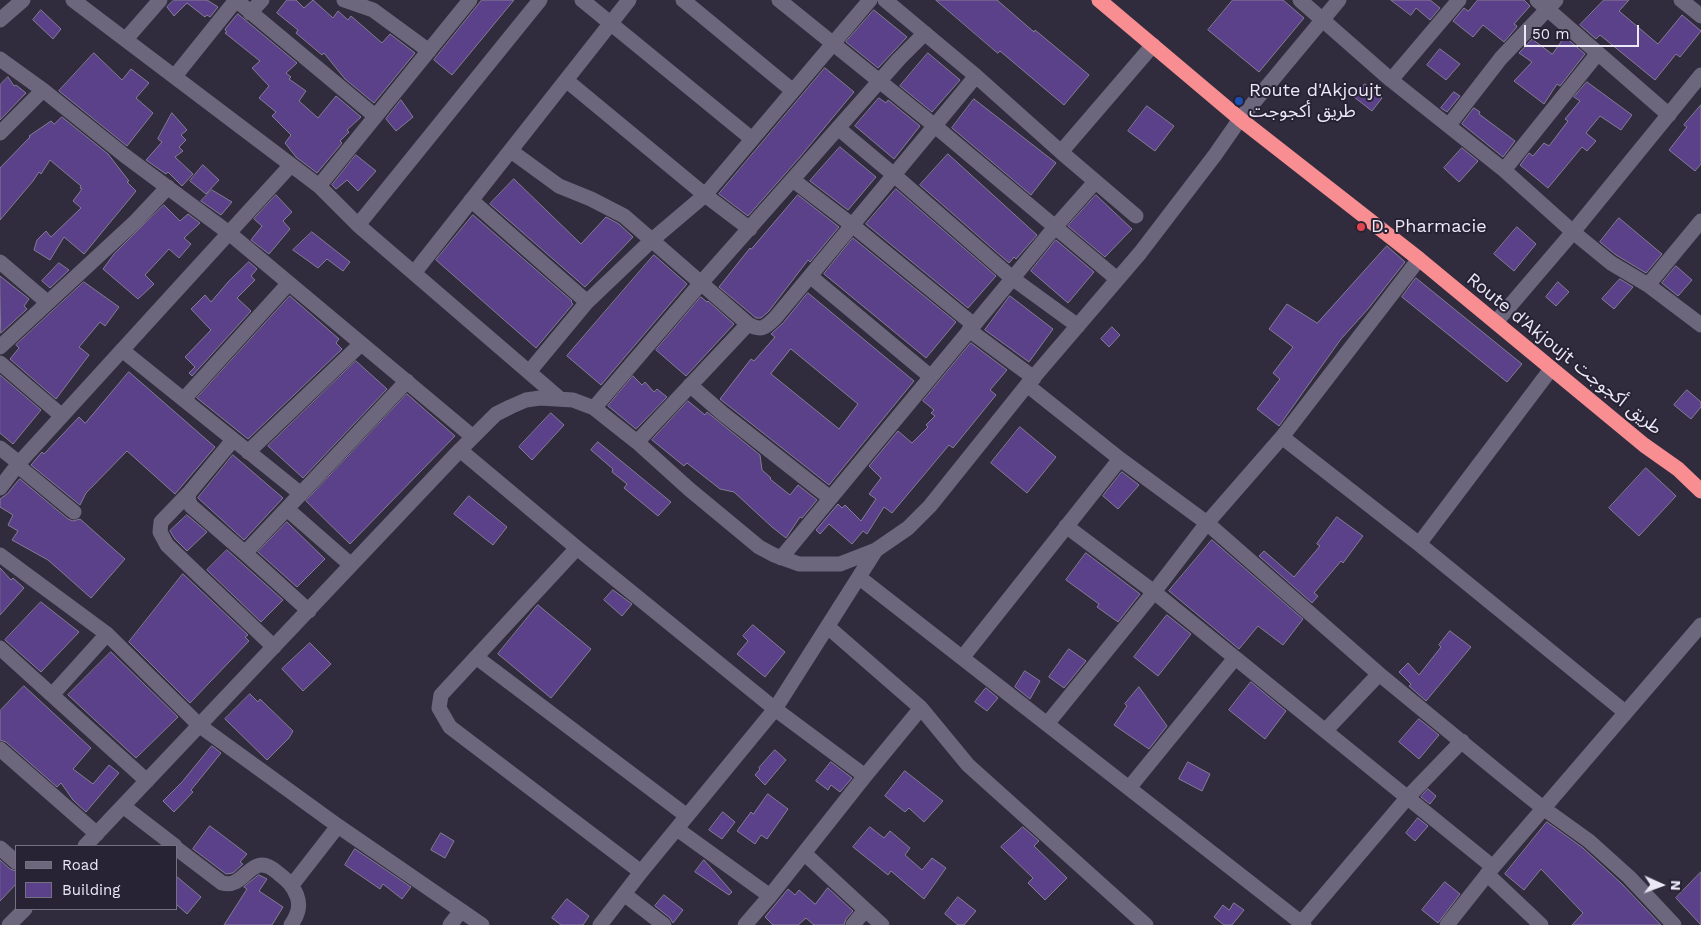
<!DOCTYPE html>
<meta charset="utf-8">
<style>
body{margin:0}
#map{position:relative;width:1701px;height:925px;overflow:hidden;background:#312b3e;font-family:"Work Sans",sans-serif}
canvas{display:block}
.legend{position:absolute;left:15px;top:845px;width:162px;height:65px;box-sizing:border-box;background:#272234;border:1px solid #767181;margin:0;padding:6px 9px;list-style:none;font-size:15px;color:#ece8f5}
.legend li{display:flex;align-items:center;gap:10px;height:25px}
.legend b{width:25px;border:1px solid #767181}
.north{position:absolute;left:1636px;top:860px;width:50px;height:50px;-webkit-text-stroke:4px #272234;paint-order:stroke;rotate:92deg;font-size:14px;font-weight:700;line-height:20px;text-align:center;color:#ece8f5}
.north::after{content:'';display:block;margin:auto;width:18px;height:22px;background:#ece8f5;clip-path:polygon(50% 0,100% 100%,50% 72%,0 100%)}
.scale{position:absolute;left:1524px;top:25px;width:115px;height:22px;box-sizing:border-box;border:2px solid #ece8f5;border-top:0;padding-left:6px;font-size:15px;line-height:18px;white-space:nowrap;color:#ece8f5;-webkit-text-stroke:4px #272234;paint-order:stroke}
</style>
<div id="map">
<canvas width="1701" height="925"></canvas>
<ul class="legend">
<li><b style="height:6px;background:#6d677d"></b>Road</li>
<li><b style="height:14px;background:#5b4189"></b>Building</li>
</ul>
<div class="north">N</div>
<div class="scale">50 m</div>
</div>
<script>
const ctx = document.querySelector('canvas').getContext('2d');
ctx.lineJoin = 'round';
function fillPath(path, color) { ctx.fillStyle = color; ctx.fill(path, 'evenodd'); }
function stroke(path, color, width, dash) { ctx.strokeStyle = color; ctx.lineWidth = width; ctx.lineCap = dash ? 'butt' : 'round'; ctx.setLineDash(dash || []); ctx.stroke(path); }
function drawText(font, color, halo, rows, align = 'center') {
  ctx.font = font + ' "Work Sans","Noto Sans Arabic",sans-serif'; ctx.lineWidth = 4; ctx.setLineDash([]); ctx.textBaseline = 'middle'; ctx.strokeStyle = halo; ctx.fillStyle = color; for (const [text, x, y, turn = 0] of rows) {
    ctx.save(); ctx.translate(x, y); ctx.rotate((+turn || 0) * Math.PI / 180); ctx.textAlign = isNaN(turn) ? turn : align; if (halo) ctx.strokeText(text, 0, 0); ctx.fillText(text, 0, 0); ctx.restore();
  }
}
const building = new Path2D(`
 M174 0H207L218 7 210 17 207 15 205 17 187 3 174 16 167 7Z
 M287 0H296L304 8 313 0 333 18 338 11 348 20 351 16 382 43 390 34 415 53 374 103 345 79 324 53 322 55 296 33 298 30 277 13Z
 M482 0H514L452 75 434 60Z
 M936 0H997L1034 32 1035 30 1089 75 1064 105 1000 51 998 53Z
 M1233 0H1283L1304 18 1259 72 1208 30Z
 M1391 0H1430L1440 8 1430 20 1416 8 1411 15Z
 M1478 0H1524L1530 6 1514 24 1517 26 1516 28 1504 42 1483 25 1473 37 1453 21 1464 8 1468 11Z
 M1604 0H1629L1619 11 1658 44 1682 15 1701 31 1680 57 1676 54 1655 80 1600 35 1596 39 1580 25Z
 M41 10 61 29 53 39 33 20Z
 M874 10 907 37 878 68 846 42Z
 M238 14 297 63 286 73 291 77 289 79 306 91 299 101 318 118 336 96 361 117 347 130 349 132 340 141 342 143 317 173 296 157 285 143 291 135 272 116 276 112 259 98 269 86 252 68 260 61 225 33 227 32 225 30 226 28Z
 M1565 37 1585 54 1560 86 1557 84 1544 104 1514 81 1532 62 1519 53 1532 39 1552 54Z
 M1440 49 1460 64 1446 80 1427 65Z
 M94 53 122 80 131 69 149 83 136 98 153 113 127 146 59 91Z
 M928 53 960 80 932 112 900 86Z
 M825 68 854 92 800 157 748 216 719 194Z
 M8 77 14 86 16 85 26 93 0 120V85Z
 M1587 82 1632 115 1621 130 1600 116 1586 133 1596 141 1587 151 1582 147 1548 188 1520 165 1529 153 1533 156 1544 143 1549 146 1568 121 1565 119 1580 101 1574 97Z
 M1365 84 1382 98 1372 111 1354 97Z
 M1454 92 1460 96 1447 112 1441 108Z
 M879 98 886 103 888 100 920 126 894 159 855 126Z
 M974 99 1056 163 1031 195 952 128Z
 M401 100 413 117 396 131 386 119Z
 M1701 105V164L1695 171 1669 150 1687 127 1684 125Z
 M1147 106 1174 126 1155 151 1128 131Z
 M1474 108 1480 112 1479 114 1515 141 1503 157 1462 124Z
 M172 113 187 130 181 135 186 140 179 147 183 151 175 157 193 174 182 186 168 172 166 174 146 160 162 142 158 139Z
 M62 117 108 154 129 181 127 182 136 191 84 254 64 237 50 260 34 250 37 240 46 231 51 237 81 208 73 201 82 189 80 188 81 186 50 160 41 174 39 172 33 181 0 220V168L30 137 29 136 51 121 54 124Z
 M840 147 876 177 848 210 810 181Z
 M1462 148 1478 161 1459 182 1444 168Z
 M948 154 1037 235 1016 259 1014 257 1009 263 920 185Z
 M356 155 376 171 358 191 347 180 336 189 332 185Z
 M203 165 219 180 206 194 190 181Z
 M514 179 581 244 606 217 619 224 633 237 585 287 490 204Z
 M896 189 996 276 968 308 866 224Z
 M212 190 232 202 221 215 201 201Z
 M276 195 292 212 283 221 290 229 269 254 251 240 262 226 254 219Z
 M798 195 839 227 810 262 808 260 769 311 761 318H756L719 287 750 248 751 249Z
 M1096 195 1132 229 1105 257 1068 226Z
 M164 205 180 221 188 214 200 223 184 238 191 244 179 258 169 249 145 275 154 284 138 299 103 269 114 254Z
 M473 215 572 301 571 302 573 304 536 348 436 260Z
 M1619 218 1662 254 1646 273 1616 255 1600 242Z
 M1517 227 1536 244 1514 271 1494 254Z
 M312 232 350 262 343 271 327 259 318 268 293 250Z
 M853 238 956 322 926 358 824 274Z
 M1056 240 1094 272 1068 303 1031 271Z
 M1387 246 1405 262 1368 309 1341 339 1279 426 1257 409 1280 379 1273 373 1293 347 1269 329 1287 304 1317 323Z
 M654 255 687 284 601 385 567 356Z
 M249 262 257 269 251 276 255 280 237 298 251 311 192 376 189 373 195 367 185 357 211 330 191 309 205 295 211 302 229 281Z
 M59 263 69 270 50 288 42 281Z
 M1676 266 1692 280 1678 296 1662 283Z
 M0 276 29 299 24 306 27 309 1 333Z
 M1416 278 1522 364 1507 382 1402 297Z
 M1620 279 1633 287 1614 309 1602 299Z
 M84 282 119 307 105 326 100 322 79 347 89 355 56 399 10 359 19 348 16 345Z
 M1558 282 1569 292 1556 306 1546 297Z
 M808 293 914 381 829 485 720 399 751 359 754 361 775 337 771 334 783 323ZM791 349 858 404 839 429 771 374Z
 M290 296 339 339 336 343 342 349 248 439 197 398Z
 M1010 296 1053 329 1029 362 985 330Z
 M701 297 707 302 708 301 734 324 686 376 656 350Z
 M1112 327 1120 335 1109 347 1101 339Z
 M971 343 1007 370 990 390 996 395 953 448 949 445 892 513 884 507 867 534 863 531 852 544 829 524 820 534 816 530 838 504 842 508 845 505 861 521 876 499 869 494 881 478 869 466 898 431 912 443 928 427 926 425 935 416 931 413 934 410 923 401Z
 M356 361 387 389 303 478 268 446Z
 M129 372 215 447 175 494 127 451 86 493 80 505 31 465 42 452 44 454 79 417 85 423Z
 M0 375 41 410 13 444 0 433Z
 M633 376 642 385 645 382 654 392 657 389 667 397 636 429 608 406Z
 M1687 390 1701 402V407L1691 419 1674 405Z
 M407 394 455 436 350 544 306 501Z
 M688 401 705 415 707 412 760 455 762 470 771 478 770 479 790 495 798 485 817 500 802 518 800 517 786 538 772 527 734 492 720 489 687 463 684 466 652 440Z
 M551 413 564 425 532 460 519 447Z
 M1020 427 1056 457 1027 493 991 463Z
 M598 442 671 502 658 516 624 488 627 484 612 472 613 469 591 450Z
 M233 455 283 498 244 540 198 498Z
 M1646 468 1676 496 1639 536 1609 508Z
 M1122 472 1139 485 1118 509 1103 496Z
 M20 479 68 519 73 521 80 519 125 559 91 598 48 560 12 540 18 531 8 525 13 515 0 507V499L7 494Z
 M469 496 507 527 493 545 454 514Z
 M187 515 207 532 187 551 175 539 170 531Z
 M1337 517 1363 536 1343 563 1341 561 1314 593 1318 596 1312 603 1259 556 1264 551 1294 577 1320 546 1317 544Z
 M287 522 325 559 297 587 258 552Z
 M1212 540 1303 619 1283 645 1258 626 1239 649 1169 591Z
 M227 550 283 600 261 622 207 570Z
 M1086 553 1140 594 1118 622 1097 607 1099 604 1066 580Z
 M0 568 11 580 13 578 24 588 0 615Z
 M183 574 248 635 245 637 249 641 190 703 129 642Z
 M613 590 632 604 622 616 604 600Z
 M41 602 79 632 41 672 5 640Z
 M538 605 591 649 551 698 498 654Z
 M1167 615 1191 634 1158 676 1134 657Z
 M753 625 785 652 765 677 737 654 748 641 743 636Z
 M1450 631 1471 647 1426 701 1409 686 1411 684 1399 672 1408 663 1419 675 1441 647 1439 645Z
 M310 643 331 664 303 691 282 669Z
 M1069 649 1086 661 1064 688 1049 677Z
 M111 652 178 717 136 758 68 695Z
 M1025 671 1040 681 1030 699 1015 687Z
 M1251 682 1286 711 1265 739 1229 710Z
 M24 686 91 748 73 769 93 784 109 765 119 773 86 812 73 800 61 783 57 787 6 742 0 740V711Z
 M1139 687 1167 726 1149 749 1114 725 1127 706 1125 704Z
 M986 688 998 698 987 711 975 702Z
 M250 694 258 702 260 699 293 731 289 738 267 760 225 719Z
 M1419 719 1439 735 1419 759 1399 742Z
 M212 746 221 753 191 790 193 792 174 812 163 801 182 782Z
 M775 750 786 760 765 785 755 775 760 769 759 768Z
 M831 762 852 778 840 792 831 785 828 790 816 781Z
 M1188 762 1210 774 1202 791 1179 779Z
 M905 771 943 801 924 822 909 808 905 812 885 796Z
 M1428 789 1436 796 1430 804 1421 797Z
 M768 794 788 809 767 839 761 835 755 844 737 831 751 812 753 814Z
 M723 812 735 822 722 839 709 830Z
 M1418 818 1428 826 1415 841 1406 833Z
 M1547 822 1583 848 1622 884 1661 925H1572L1583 913 1541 869 1524 890 1505 874Z
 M210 826 247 854 240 862 243 864 233 873 226 874 193 849Z
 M870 827 884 838 890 831 910 848 905 855 922 870 932 858 946 868 924 899 891 871 888 875 853 847Z
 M1023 827 1039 841 1034 846 1067 878 1045 900 1028 883 1033 878 1001 847Z
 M441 833 454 841 445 858 431 850Z
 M355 849 411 887 402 899 383 884 380 889 345 865Z
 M0 860 10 869 16 871V884L0 901Z
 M704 860 732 892 729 895 695 872Z
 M1701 872V925L1676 898Z
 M259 875 267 879 259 891 283 907 272 925H224L247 889 244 887Z
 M176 876 201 897 187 914 176 904Z
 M1445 882 1460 894 1438 923 1422 910Z
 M828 888 853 911 846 919 844 925H814L806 918 798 925H773L765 917 788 889 795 895 799 890 815 904Z
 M664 895 683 910 673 923 670 918 655 906Z
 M958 897 976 911 964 925H958L945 914Z
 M567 899 589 916 583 925H561L552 918Z
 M1234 903 1244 910 1232 925H1224L1214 917 1223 905 1229 910Z`);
const minor = new Path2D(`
 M73 0 319 186 358 225 559 398
 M236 0 375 116
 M344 0 373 10 429 51
 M582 0 752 139
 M683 0 793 91
 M779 0 935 126 1117 279
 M885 0 976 76 1061 152 1136 216
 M1300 0 1391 80 1504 170 1573 232 1611 263 1648 285 1701 325
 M1537 0 1669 115
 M1681 0 1701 16
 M250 13 262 0
 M0 20 23 0
 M126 39 160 0
 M0 59 43 90 124 155 229 233 473 437
 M175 76 236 0
 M566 80 705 195 750 229
 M1391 80 1459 0
 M1449 125 1501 58 1556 0
 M838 128 894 175 1012 278 1078 326
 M0 133 43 90
 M511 151 559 186 591 199 624 216 748 324C762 332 766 327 776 317L976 76
 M1061 152 1153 45
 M1504 170 1598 53
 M793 180 852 225 974 325
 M319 186 470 0
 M471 200 587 302
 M358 225 540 0
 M0 262 47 302
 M414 273 629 0
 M810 276 931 377
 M1648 285 1701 221
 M1496 322 1573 232 1701 75
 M969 330 1034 378
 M0 347 136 221 168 187
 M122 350 301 494
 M0 363 62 416
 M529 372 587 302 652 240 705 195 870 0
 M690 385 722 413 830 498
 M1027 385 1120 459 1207 523 1379 674 1502 775 1543 808 1589 841 1629 877 1674 925
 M184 399 289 283
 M594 408 701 283 899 59 925 33
 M1282 437 1419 544 1625 712
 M233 440 189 493 188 499 191 506 245 553 309 611
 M637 442 748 324
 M0 448 19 463
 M460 450 577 548 441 695 439 708 450 727 641 872
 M248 452 361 344
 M17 465 74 512
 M0 488 19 463 291 165
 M189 493 161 522 160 532 167 545 274 647
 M287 509 351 565
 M1066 526 1154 592 1493 867
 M1419 544 1551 369
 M577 548 775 709 865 776
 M245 553 407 381
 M0 555 107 634 200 726 338 826 482 925
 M781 558 1055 227 1095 182
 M860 578 1304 925
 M828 627 921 708 968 765 1146 925
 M0 648 147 781
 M476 657 687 816
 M962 658 1120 459
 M52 695 107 634
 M1047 724 1154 592 1207 523 1282 437 1419 259
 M1326 730 1379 674
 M0 749 97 834
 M1129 788 1235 658
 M123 806 175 846
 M677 829 770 896
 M85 846 460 450 496 414 510 407 526 400 540 398 573 400 594 408 637 442 689 489 759 547 774 555 799 564H840L876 550 908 528 930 506 1027 385 1140 253 1215 155 1240 119 1339 0
 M0 848 16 862
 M176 848 222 883C247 890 250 848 278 873 288 881 292 884 297 896 301 907 297 916 291 925
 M804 853 882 925
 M1487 874 1541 925
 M292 885 338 826
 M624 894 664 925
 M9 925 25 909
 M450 925 461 911
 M600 925 641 872 775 709 876 550
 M745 925 770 896 865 776 921 708
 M853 925 865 910
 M1299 925 1407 798 1462 741
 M1447 925 1493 867 1701 625`);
const highway = new Path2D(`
 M1099 0 1240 119 1419 259 1644 445 1678 469 1701 491`);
const markers = [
 [1239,101,5,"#1a4fb4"],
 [1361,227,5,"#e0444e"]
];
const poiNames = [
 ["Route d'Akjoujt",1249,91],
 ["طريق أكجوجت",1249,112],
 ["D. Pharmacie",1371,227]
];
const streetNames = [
 ["Route d'Akjoujt طريق أكجوجت",1564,354,39]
];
fillPath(building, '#5b4189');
stroke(building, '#837d93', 1);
stroke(minor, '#6d677d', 15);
stroke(highway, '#f88e91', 15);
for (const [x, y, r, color] of markers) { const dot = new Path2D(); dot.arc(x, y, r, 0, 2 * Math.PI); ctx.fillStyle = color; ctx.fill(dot); stroke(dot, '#272234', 2); }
drawText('18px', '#ece8f5', '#272234', poiNames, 'left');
drawText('18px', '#ece8f5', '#272234', streetNames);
</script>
